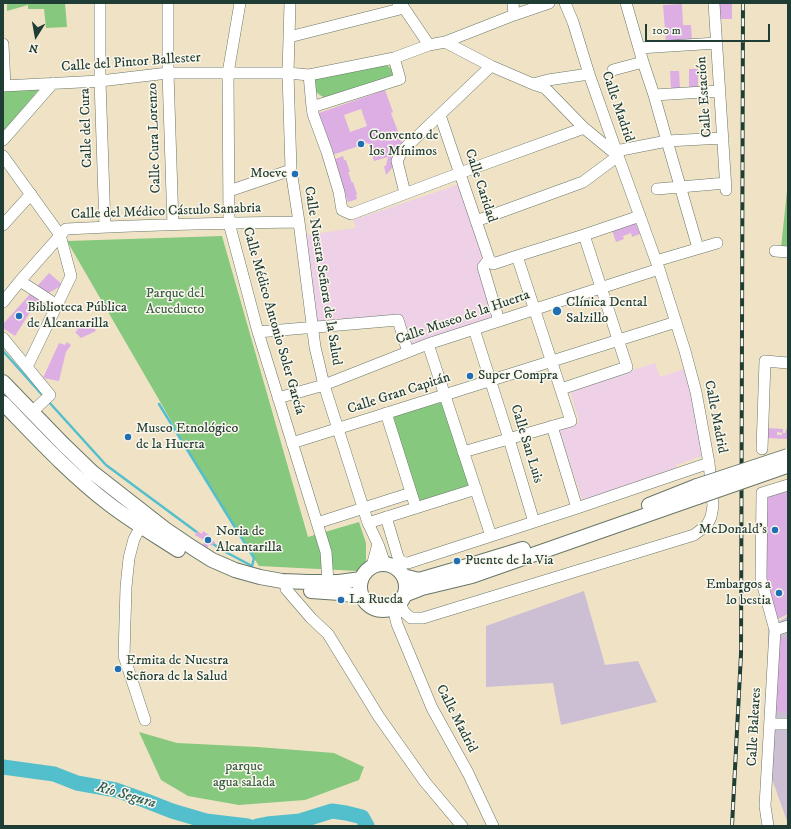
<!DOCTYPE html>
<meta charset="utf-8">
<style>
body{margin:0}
#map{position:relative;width:791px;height:829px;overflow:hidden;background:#f0e3c5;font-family:"IM FELL DW Pica",serif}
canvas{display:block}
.frame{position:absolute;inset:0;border:4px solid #1f3d34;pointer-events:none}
.north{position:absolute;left:16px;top:16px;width:40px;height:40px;-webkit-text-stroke:3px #fbf7ec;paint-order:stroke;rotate:191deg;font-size:11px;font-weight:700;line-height:16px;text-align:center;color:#1f3d34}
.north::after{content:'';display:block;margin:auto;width:14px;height:18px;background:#1f3d34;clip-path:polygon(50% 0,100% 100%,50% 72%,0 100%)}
.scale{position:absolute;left:645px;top:24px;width:125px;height:18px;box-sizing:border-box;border:2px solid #1f3d34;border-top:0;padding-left:5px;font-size:12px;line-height:14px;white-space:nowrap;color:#1f3d34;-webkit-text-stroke:3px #fbf7ec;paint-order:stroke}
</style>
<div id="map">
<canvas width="791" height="829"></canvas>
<div class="frame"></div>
<div class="north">N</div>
<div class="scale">100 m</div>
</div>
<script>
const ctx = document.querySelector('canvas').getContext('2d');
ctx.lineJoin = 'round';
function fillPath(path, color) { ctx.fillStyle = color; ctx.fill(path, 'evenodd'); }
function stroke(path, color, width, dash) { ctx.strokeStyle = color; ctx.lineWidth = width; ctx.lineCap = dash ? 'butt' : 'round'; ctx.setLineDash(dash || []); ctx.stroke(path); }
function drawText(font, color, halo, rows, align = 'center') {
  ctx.font = font + ' "IM FELL DW Pica",serif'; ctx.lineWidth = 3; ctx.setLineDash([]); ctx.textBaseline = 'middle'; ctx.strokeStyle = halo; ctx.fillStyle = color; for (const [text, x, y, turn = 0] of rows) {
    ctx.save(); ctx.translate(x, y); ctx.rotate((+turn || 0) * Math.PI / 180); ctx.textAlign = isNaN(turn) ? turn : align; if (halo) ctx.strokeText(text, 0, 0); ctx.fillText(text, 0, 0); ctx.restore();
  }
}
const built = new Path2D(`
 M460 184 484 263 495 316 411 344 401 318 316 323 306 235 356 228 353 220Z
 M655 363 660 377 684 369 694 406 702 456 676 465 677 469 583 503 559 429 579 422 570 390Z`);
const industrial = new Path2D(`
 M584 591 605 665 638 661 657 702 561 725 553 683 486 687V626Z
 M788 616V824L771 776 768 628Z`);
const green = new Path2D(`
 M7 3H65L67 27 46 28 44 9H28V5L7 11Z
 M385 64 392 69 393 74 391 79 328 99C316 94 313 91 315 78Z
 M41 87 3 132V89Z
 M788 181V248H781Z
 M222 236 308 537 359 522 366 543V564L358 571 259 566 224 512 67 241Z
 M443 402 472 489 420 504 392 416Z
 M139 732 177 743 258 747 334 753 364 767 359 780 305 800 239 805 188 796 161 780Z`);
const stream = new Path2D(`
 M3 351 44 397
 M48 401 106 465 198 533
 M159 404 254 558 252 566 220 549 212 543`);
const river = new Path2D(`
 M3 767 54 774 77 783 116 790 144 800 172 811 206 821 248 826
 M257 826 267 824 300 821 332 811 346 813 362 817 367 826`);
const building = new Path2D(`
 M718 3H732V19H718Z
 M682 4 683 25H691L692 42 666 43 663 5Z
 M689 69H698V87H689Z
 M670 71H679L680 89H671Z
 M385 90 393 112 391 113 402 142 405 145 393 167 386 175 384 166H386L388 157 374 161 368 143 332 155 316 114ZM361 109 367 126 350 132 344 115Z
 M343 156 344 160H346L350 172H348L352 183 353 182 357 194 356 195 357 199 348 202 333 160Z
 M635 223 636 224 640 234 632 237 631 233 623 236 624 239 616 242 612 230Z
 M49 273 63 285 39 298 15 336 3 328V324Z
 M93 325 96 331 81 338 75 332 78 330 74 326Z
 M67 342 71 345 66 352 65 356 59 381 43 378 59 343 65 345Z
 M766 428 783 429V433L777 432V435H782V433H785L786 429H788V439L765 438Z
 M788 485V614L776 620 764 572 762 493Z
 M197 531 202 534 203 531 212 537 210 539 215 542 212 546 209 544 207 549 202 546 205 541 195 535Z
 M788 637V713L775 711V639Z`);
const minor = new Path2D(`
 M100 3V81L105 227
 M168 3V73L173 225
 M240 3 228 73 229 223 258 332 326 552 328 582
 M290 3 288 73 291 170 299 222 315 347 324 385 368 523 378 544 385 564
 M398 3 404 8 429 45
 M513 3 514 15
 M626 3 643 62 654 95 667 141 698 248
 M714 3 726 190
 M289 37 404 8
 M445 42 514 15 549 3
 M3 44 5 86
 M639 48 717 43
 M394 58 429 45 445 42 491 66 533 84 545 88 584 128 618 156 583 182 476 221
 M613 70 643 62
 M309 75 312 107 313 114 327 152 339 192 342 210 351 214 460 173 584 128
 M533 84 548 80 589 74
 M3 86 100 81 168 73H288L309 75 394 58 400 79 312 107
 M654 95 720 91
 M440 115 489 259 493 264 517 256 584 235 640 216
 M3 140 53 83
 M616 151 667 141 723 138
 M3 156 60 235 71 276 57 305
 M657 189 726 183
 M229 191 291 170
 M405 193 397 161 402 151 491 66
 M3 225 31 194
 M775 251 788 252
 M489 259 483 267 499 321
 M656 261 717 243
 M20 281 57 305 27 367
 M3 302 20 281 66 229C143 225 221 223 299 222
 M474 329 509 439 534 522
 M258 332 398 320 408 352
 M3 338 50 395 32 412
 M428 344 491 536
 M561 389 627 367 584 235
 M278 398 324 385 428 344 659 269
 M386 413 416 508
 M552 426 577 508
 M292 443 676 322
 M762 449 765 361 788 363
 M463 452 571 421 517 256
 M788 485 762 493 761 579 775 630 788 626
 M386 517 398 557C401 562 403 563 408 563L577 508 709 463
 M317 523 411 493
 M368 523 476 489
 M141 526 134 539 129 558 126 587 124 656 145 720
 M372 566 378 544
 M286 589 311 618 328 634 379 717 425 782 462 826
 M400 602C403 611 403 612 411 618H423L694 535 707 525 711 517 713 506 709 463 696 392 685 351 659 269 618 156 589 74 573 22 565 3
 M393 607 397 624 432 708 468 773 493 826
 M770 724H788
 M768 826 765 806 775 630`);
const major = new Path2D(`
 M3 382 63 444 92 472 165 529 193 548 212 560 235 570 260 577 282 581 308 582H339L361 579
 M3 403C37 438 70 474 109 504 131 521 155 535 178 550
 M649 505 697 486
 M360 587a23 23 0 1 1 46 0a23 23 0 1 1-46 0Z
 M403 576 419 580 474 564 523 549
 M311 591 340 593 362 597
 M404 595 422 588 472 576 698 497`);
const rail = new Path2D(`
 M732 826 741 654 743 3`);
const majorBridge = new Path2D(`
 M697 486 788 456
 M698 497 787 466`);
const markers = [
 [361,144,4,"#1f6fb2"],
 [295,174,4,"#1f6fb2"],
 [557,311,5,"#1f6fb2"],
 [19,316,4,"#1f6fb2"],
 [470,376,4,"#1f6fb2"],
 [128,437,4,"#1f6fb2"],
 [775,530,4,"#1f6fb2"],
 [208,540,4,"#1f6fb2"],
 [457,561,4,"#1f6fb2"],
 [779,593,4,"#1f6fb2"],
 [341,600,4,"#1f6fb2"],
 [118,669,4,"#1f6fb2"]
];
const streetNames = [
 ["Calle del Pintor Ballester",131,63,-4],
 ["Calle Estación",705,97,-94],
 ["Calle Madrid",617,107,71],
 ["Calle del Cura",87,128,-92],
 ["Calle Cura Lorenzo",155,138,-92],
 ["Calle Caridad",480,186,72],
 ["Calle del Médico Cástulo Sanabria",166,212,-2],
 ["Calle Nuestra Señora de la Salud",322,276,81],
 ["Calle Museo de la Huerta",463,318,-19],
 ["Calle Médico Antonio Soler García",273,321,74],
 ["Calle Gran Capitán",399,394,-18],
 ["Calle Madrid",715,417,79],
 ["Calle San Luis",526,444,73],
 ["Calle Madrid",456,719,63],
 ["Calle Baleares",755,727,-87]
];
const poiNames = [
 ["Convento de",369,136],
 ["los Mínimos",369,152],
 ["Moeve",287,174,"right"],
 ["Clínica Dental",566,303],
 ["Salzillo",566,319],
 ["Biblioteca Pública",27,308],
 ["de Alcantarilla",27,324],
 ["Super Compra",478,376],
 ["Museo Etnológico",136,429],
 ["de la Huerta",136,445],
 ["McDonald's",767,530,"right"],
 ["Noria de",216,532],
 ["Alcantarilla",216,548],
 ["Puente de la Via",465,561],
 ["Embargos a",771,585,"right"],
 ["lo bestia",771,601,"right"],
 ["La Rueda",349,600],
 ["Ermita de Nuestra",126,661],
 ["Señora de la Salud",126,677]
];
const parkNames = [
 ["Parque del",175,294],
 ["Acueducto",175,310],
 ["parque",244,767],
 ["agua salada",244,783]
];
const waterNames = [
 ["Río Segura",126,796,16]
];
fillPath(built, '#eed0e7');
fillPath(industrial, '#ccbed3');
fillPath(green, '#87c87f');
stroke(stream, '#53bfcc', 2.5);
stroke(river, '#53bfcc', 15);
fillPath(building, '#dcaee4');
stroke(minor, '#687767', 12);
stroke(major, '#687767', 16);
stroke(minor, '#fff', 11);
stroke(major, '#fff', 14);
stroke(rail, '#1f3d34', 4);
stroke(rail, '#fbf7ec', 2.5, [8]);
stroke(majorBridge, '#687767', 16, []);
stroke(majorBridge, '#fff', 14);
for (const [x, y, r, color] of markers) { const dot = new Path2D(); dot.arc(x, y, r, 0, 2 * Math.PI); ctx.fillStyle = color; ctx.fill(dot); stroke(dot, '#fbf7ec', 1.5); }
drawText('14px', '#1f3d34', '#fbf7ec', streetNames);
drawText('14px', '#1f3d34', '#fbf7ec', poiNames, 'left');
drawText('14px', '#396047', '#fbf7ec', parkNames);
drawText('italic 15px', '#2c5e5a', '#fbf7ec', waterNames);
</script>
